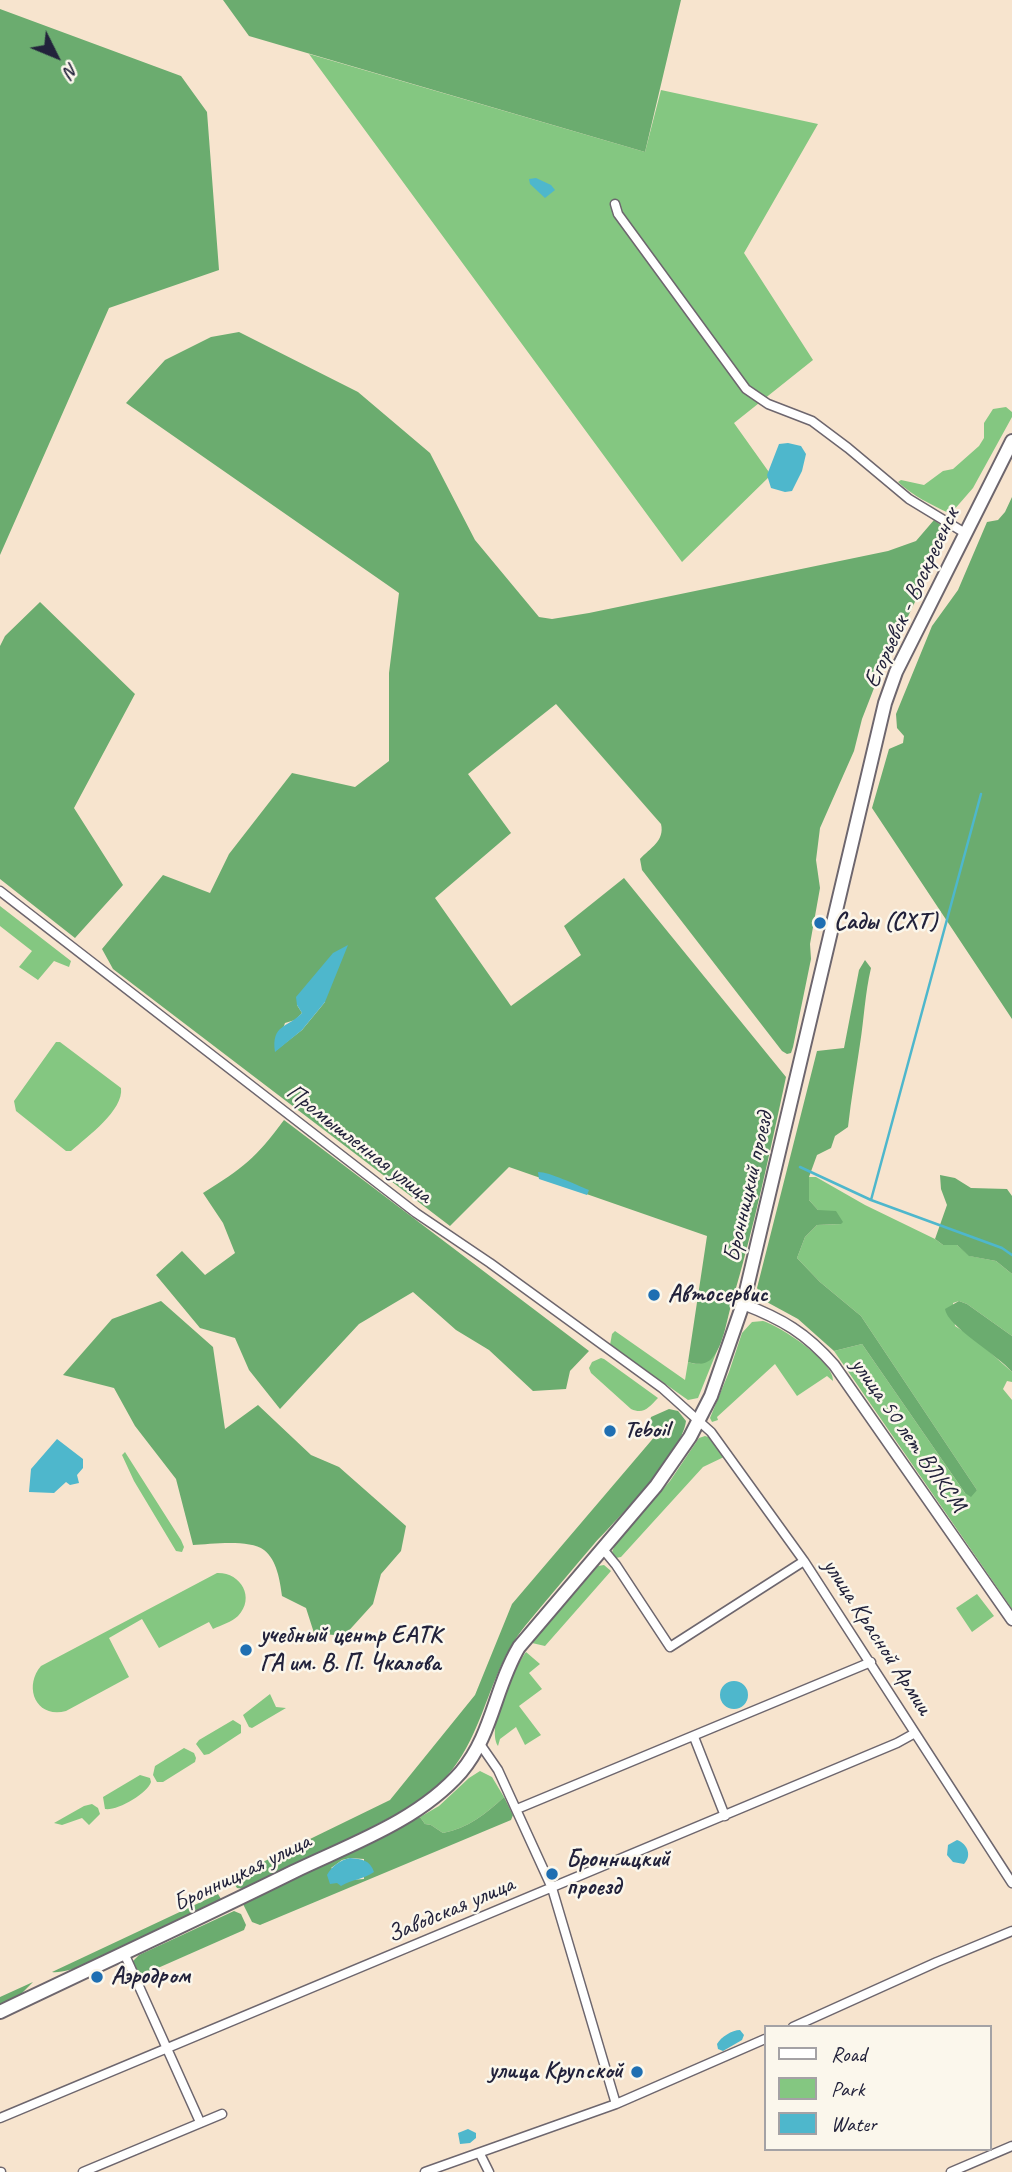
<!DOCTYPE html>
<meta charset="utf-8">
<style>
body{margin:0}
#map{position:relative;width:1012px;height:2172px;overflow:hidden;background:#f7e4ce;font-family:Caveat,sans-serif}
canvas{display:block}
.legend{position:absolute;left:764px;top:2025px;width:228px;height:126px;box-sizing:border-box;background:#fbf7ec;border:2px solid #a4a2a5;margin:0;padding:9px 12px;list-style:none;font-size:21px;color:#22223b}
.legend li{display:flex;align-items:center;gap:14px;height:35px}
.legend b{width:35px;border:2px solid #a4a2a5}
.north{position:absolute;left:21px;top:21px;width:70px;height:70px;-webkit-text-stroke:5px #fbf7ec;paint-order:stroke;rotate:133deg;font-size:19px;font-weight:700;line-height:28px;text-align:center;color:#22223b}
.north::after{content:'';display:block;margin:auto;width:24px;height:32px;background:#22223b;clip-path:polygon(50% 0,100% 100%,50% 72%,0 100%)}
</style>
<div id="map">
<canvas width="1012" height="2172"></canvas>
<ul class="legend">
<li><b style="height:9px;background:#fff"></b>Road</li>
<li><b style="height:19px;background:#84c781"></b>Park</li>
<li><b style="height:19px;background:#4eb7cc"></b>Water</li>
</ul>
<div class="north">N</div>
</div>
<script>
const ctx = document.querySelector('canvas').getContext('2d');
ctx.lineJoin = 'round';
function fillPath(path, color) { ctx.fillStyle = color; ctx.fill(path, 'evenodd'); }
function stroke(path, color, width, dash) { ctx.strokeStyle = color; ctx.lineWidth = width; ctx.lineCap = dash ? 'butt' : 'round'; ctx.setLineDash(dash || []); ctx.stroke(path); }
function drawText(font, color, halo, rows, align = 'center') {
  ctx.font = font + ' Caveat,sans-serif'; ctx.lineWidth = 5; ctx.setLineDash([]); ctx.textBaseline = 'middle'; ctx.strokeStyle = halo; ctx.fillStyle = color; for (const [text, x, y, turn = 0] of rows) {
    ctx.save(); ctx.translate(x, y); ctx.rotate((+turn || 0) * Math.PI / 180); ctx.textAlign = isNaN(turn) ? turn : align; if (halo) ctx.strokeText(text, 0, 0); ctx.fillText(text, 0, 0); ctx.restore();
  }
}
const green = new Path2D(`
 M309 54 645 152 661 90 818 124 744 253 813 360 734 423 771 475 682 562Z
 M1006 407 1012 412V417L973 488 953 511 949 513C931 505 912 495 898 482L901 480 924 485 943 471 953 469 979 446 984 438V423L993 409Z
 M0 906 71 961 69 967 54 961 38 980 19 967 32 951 0 926Z
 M56 1042H60L121 1088C124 1110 87 1137 71 1151H66L16 1111 14 1101Z
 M809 1177H816L865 1205 935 1239 943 1245H957L970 1256 996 1261 1012 1274V1336L967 1304 959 1301 953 1303 955 1326 974 1338 1012 1372V1382L1007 1381 1003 1389 1012 1400V1609L834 1351 862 1344 965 1493 977 1490 861 1316 820 1282 797 1258 805 1237 817 1225 841 1224 818 1210 809 1200Z
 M763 1321C780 1326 835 1362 833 1381L827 1376 797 1396 775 1364 717 1417 718 1420 712 1422 710 1418 729 1372 742 1333 752 1322Z
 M615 1331 685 1380 688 1362C707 1368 713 1356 721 1341L698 1398 688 1400 610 1345 612 1334Z
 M601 1358 604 1359 658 1398C649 1407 644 1415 631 1409L591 1373 589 1368 592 1362Z
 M705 1436 711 1438 726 1456 703 1467 621 1557 616 1558 612 1552 615 1545 670 1481 699 1438Z
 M125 1452 181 1540 184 1547 182 1552 176 1551 134 1481 122 1455Z
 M604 1565 611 1571 545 1646 532 1643 598 1566Z
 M217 1573C240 1572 256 1597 238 1616 232 1622 221 1625 213 1629L209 1622 159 1648 142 1619 109 1638 129 1677 66 1711C36 1719 23 1687 41 1666Z
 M977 1594 994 1616 972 1632 956 1608Z
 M526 1652 540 1664 529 1673 542 1689 519 1706 541 1735 525 1745 516 1727 500 1739 498 1746C486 1726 513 1670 526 1652Z
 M270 1694 276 1707 286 1708 252 1728 249 1727 243 1715Z
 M233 1720 241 1725V1733L209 1754 204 1755 196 1744 199 1740Z
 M184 1748 194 1753 196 1758 195 1762 163 1782H157L153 1775 155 1766Z
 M480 1771 492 1777 504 1797C486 1814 468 1828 443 1833L431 1825 425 1824 420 1817 439 1806 469 1778Z
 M140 1775 150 1778 151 1782C147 1794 117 1811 105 1809L103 1797Z
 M92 1804 98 1808 100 1814 89 1825 82 1818 62 1825 54 1823 84 1806Z`);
const forest = new Path2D(`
 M223 0H681L645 152 249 36Z
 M0 9 181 76 207 112 219 270 109 308 0 555Z
 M239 332 358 392 430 453 475 540 539 617 552 619 589 613 888 551 916 541 934 520 949 531 876 683 862 719 854 751 820 828 816 860 820 888 810 944 811 959 793 1047 791 1053 787 1054 782 1051 642 870 640 859C650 848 665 841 661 824L556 704 468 774 511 833 435 898 511 1006 581 955 564 926 624 878 786 1077C770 1152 754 1227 732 1302 727 1318 724 1344 713 1357 707 1365 697 1365 688 1362L707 1236 509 1167 450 1226 113 969 102 949 163 875 210 893 229 854 292 773 355 787 389 761V673L399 593 126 403 165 360 211 337ZM325 1002 302 1030 275 1051 285 1023 295 1020 302 1013 297 1005Z
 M1012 497V1019L872 808 889 749 903 743 904 736 897 728 896 714 932 626 958 590 987 522 998 520 1005 512Z
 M40 602 135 694 74 808 123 885 75 938 0 879V646L5 636Z
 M865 960 871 968C865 993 864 1019 860 1044 856 1072 851 1099 848 1127L835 1136 831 1148 817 1155 809 1177V1200L818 1210 836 1211 843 1222 841 1224 817 1225 805 1237 797 1258 820 1282 861 1316 977 1490 971 1497 965 1493 862 1344 834 1351 798 1319 765 1301 757 1288 817 1051 844 1048 859 970Z
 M284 1120 589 1351 570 1371 566 1389 533 1391 489 1350 456 1330 413 1292 359 1324 280 1409 249 1370 235 1338 200 1328 156 1275 182 1251 205 1275 235 1253 223 1223 203 1193C243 1168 256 1158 284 1120Z
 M940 1175 955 1178 971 1188 1007 1189 1012 1196V1274L996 1261 969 1256 957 1245H943L935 1239 947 1205 941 1189Z
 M161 1301 213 1347 225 1429 258 1405 311 1455 339 1467 406 1526 401 1551 381 1574 373 1604 344 1636 314 1633 306 1608 282 1596C280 1581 277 1560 264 1550 249 1539 212 1544 193 1545L176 1479 135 1426 114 1388 63 1375 112 1319Z
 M959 1301 967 1304 1012 1336V1372C998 1355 947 1326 945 1309Z
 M669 1409 678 1411 686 1421C682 1454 617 1519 594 1544 571 1571 548 1598 525 1626 485 1675 485 1744 436 1787 415 1806 389 1818 364 1831 324 1851 284 1871 244 1889L237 1888 233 1882 232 1877 390 1800 475 1695 512 1604 656 1435 649 1426 651 1417Z
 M504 1797 513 1815 511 1820 260 1925 252 1922 243 1904 420 1817 425 1824 431 1825 443 1833C468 1828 486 1814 504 1797ZM350 1858 364 1859V1879L351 1880 331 1868 342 1860Z
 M218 1894 221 1899 219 1901C187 1917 81 1976 52 1972Z
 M234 1911 241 1914 246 1925 244 1930 142 1975H138L132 1962 139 1955Z
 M33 1982 19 1996 0 2005V1997Z`);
const water = new Path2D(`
 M536 178 551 185 555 190 545 198 530 184 529 179Z
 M788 443 801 446 806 454 802 471 792 491 785 492 771 488 767 475 779 444Z
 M348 945 325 1002 302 1030 275 1052C271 1024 288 1028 302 1013L297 1005 296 997 333 953Z
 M538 1172C550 1172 576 1185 589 1190L587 1195 539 1179Z
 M57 1439 83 1459V1468L77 1475 79 1483 70 1485 66 1482 54 1493 29 1492 31 1469Z
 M720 1695a14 14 0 1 1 28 0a14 14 0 1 1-28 0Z
 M957 1840C968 1844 972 1856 964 1864L953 1862 947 1855 948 1845Z
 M350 1858C362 1859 370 1860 374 1872 363 1880 352 1879 341 1886L337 1883 330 1884 327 1875C332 1866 340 1860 350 1858Z
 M740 2030 744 2035 742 2040 723 2051 718 2049 717 2044C721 2037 732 2030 740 2030Z
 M468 2129 476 2133V2138L470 2143 460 2144 458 2133Z`);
const stream = new Path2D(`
 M800 1167 871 1200 1002 1248 1012 1255
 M871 1200 981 794`);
const minor = new Path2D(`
 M615 204 618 214 746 389 768 404 812 421 848 448 909 499 965 533
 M0 891 416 1213 490 1263 662 1388 711 1432 804 1561 1012 1883
 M602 1548 616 1565 670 1647 804 1561
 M694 1737 725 1816
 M480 1744 498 1770 552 1888 616 2104
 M517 1809 871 1662
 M124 1953 200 2122
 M793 2027 937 1962 1012 1931
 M0 2118 897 1743 915 1733
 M480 2154 489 2172
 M0 2172H1
 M83 2172 222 2114
 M425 2172 616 2104 765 2039
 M951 2172 1012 2146`);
const tertiary = new Path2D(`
 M743 1304C782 1319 806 1333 834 1365L1012 1620`);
const secondary = new Path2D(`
 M0 2012C98 1965 196 1920 293 1872 351 1844 418 1821 461 1772 492 1736 495 1687 519 1647L656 1486 690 1437 711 1396 743 1304 885 703 896 672 1012 441`);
const markers = [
 [820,923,7,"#1f6fb2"],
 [654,1295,7,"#1f6fb2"],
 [610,1431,7,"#1f6fb2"],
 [246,1650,7,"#1f6fb2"],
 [552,1874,7,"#1f6fb2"],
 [97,1977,7,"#1f6fb2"],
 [637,2072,7,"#1f6fb2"]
];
const streetNames = [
 ["Егорьевск - Воскресенск",912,598,-65],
 ["Промышленная улица",359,1144,38],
 ["Бронницкий проезд",749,1187,-77],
 ["улица 50 лет ВЛКСМ",908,1435,55],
 ["улица Красной Армии",877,1637,57],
 ["Бронницкая улица",242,1873,-26],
 ["Заводская улица",451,1910,-23]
];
const poiNames = [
 ["Сады (СХТ)",834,923],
 ["Автосервис",668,1295],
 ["Teboil",624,1431],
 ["учебный центр ЕАТК",260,1636],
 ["ГА им. В. П. Чкалова",260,1664],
 ["Бронницкий",566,1860],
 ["проезд",566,1888],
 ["Аэродром",111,1977],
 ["улица Крупской",623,2072,"right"]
];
fillPath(green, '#84c781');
fillPath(forest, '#6bac6f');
fillPath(water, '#4eb7cc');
stroke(stream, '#4eb7cc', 2.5);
stroke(minor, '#6d666e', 11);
stroke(tertiary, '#6d666e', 13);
stroke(secondary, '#6d666e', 16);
stroke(minor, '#fff', 8);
stroke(tertiary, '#fff', 10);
stroke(secondary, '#fff', 12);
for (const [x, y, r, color] of markers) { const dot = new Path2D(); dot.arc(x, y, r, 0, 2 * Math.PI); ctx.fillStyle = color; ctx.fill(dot); stroke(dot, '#fbf7ec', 2.5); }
drawText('24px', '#22223b', '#fbf7ec', streetNames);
drawText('bold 24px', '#22223b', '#fbf7ec', poiNames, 'left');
</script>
